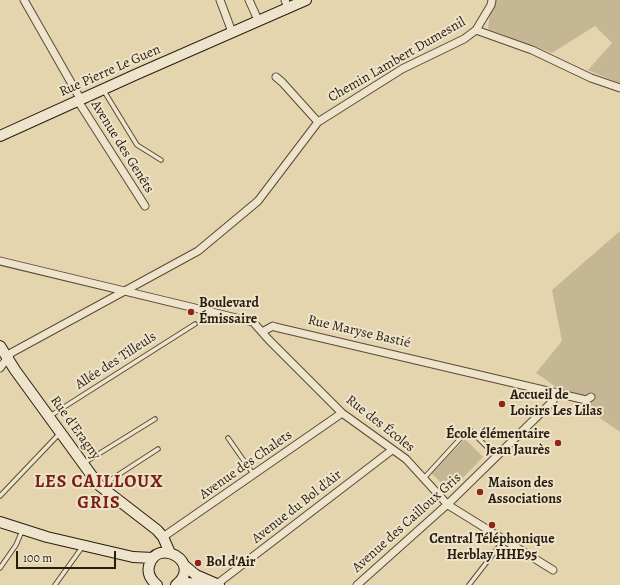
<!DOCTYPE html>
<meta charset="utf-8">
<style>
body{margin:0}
#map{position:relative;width:620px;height:585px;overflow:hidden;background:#e5d5af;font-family:Alegreya,serif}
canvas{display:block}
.scale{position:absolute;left:16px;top:551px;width:100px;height:18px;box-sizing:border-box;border:2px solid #291c0f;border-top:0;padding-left:5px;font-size:12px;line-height:14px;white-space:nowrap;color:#291c0f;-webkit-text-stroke:3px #eee4cb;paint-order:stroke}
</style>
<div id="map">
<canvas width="620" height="585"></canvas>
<div class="scale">100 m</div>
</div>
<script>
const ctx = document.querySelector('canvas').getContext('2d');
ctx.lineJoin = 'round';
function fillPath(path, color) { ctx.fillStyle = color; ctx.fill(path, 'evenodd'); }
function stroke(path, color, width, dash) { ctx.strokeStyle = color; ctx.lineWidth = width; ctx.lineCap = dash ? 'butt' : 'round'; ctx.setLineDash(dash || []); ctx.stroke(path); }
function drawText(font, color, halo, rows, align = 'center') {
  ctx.font = font + ' Alegreya,serif'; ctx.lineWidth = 4; ctx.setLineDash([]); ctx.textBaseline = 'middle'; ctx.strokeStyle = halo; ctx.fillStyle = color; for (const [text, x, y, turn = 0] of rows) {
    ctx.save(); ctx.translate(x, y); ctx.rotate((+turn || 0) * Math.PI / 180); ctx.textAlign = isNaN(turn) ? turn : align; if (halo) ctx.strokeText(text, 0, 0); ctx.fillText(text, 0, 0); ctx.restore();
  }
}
const green = new Path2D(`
 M495 0H620V84L588 70 612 43 595 26 552 53 488 29 491 5Z
 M620 231V432L536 373 562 341 552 290Z
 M465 439 483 457 450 491 431 473Z`);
const lane = new Path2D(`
 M104 91 137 145 161 160
 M50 416 195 324
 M228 438 254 475
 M84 463 155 419
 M424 478 469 429 496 456
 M101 486 158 449
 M0 496 60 433
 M0 568 16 545 22 531
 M55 585 83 546
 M469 585 504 540`);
const street = new Path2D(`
 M24 0 81 100
 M220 0 232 32
 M249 0 258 20
 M285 0 288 8
 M476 30 532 50 591 78 620 88
 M276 77 282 82 318 122
 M78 101 145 206
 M0 261 253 322 269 340 342 413 406 459 448 505 553 570
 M262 332 273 326 275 327 586 400 591 397
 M0 368 11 353 198 251 258 201 318 122 402 69 464 39 476 30 491 5 492 0
 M163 537 342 413
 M217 584 392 450
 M357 585 450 502 553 401 554 392`);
const secondary = new Path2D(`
 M0 136 137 74 306 0
 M0 346 15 370 95 480 100 486 157 530 163 537 170 553
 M0 522 47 537 133 557 153 558
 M184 565 196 575 219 585
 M180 582 204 585
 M157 585C151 580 147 574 149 566 156 536 204 562 176 585`);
const markers = [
 [191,312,4,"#8f2418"],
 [502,404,4,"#8f2418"],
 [558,443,4,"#8f2418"],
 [480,492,4,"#8f2418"],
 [492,525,4,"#8f2418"],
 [198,563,4,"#8f2418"]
];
const streetNames = [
 ["Chemin Lambert Dumesnil",397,60,-30],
 ["Rue Pierre Le Guen",110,71,-24],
 ["Avenue des Genêts",122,147,58],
 ["Rue Maryse Bastié",359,332,13],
 ["Allée des Tilleuls",116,361,-33],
 ["Rue des Écoles",380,424,38],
 ["Rue d'Eragny",75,428,54],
 ["Avenue des Chalets",246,465,-35],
 ["Avenue du Bol d'Air",297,507,-38],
 ["Avenue des Cailloux Gris",407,523,-42]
];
const poiNames = [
 ["Boulevard",199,304],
 ["Émissaire",199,320],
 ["Accueil de",510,396],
 ["Loisirs Les Lilas",510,412],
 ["École élémentaire",550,435,"right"],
 ["Jean Jaurès",550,451,"right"],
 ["Maison des",488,484],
 ["Associations",488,500],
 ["Central Téléphonique",492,540,"center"],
 ["Herblay HHE95",492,556,"center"],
 ["Bol d'Air",206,563]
];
const districtNames = [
 ["LES CAILLOUX",99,483],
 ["GRIS",99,504]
];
fillPath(green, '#c5b694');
stroke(lane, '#584a37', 5.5);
stroke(street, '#584a37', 9);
stroke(secondary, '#291c0f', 12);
stroke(lane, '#eee4cb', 3.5);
stroke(street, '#eee4cb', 7);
stroke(secondary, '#eee4cb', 10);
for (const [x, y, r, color] of markers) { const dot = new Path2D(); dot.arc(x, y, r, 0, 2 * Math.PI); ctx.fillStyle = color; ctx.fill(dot); stroke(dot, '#eee4cb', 1.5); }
drawText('14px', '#291c0f', '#eee4cb', streetNames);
drawText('bold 14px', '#291c0f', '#eee4cb', poiNames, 'left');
ctx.letterSpacing = '1px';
drawText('bold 18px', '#7a1f14', '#eee4cb', districtNames);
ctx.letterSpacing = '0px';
</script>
